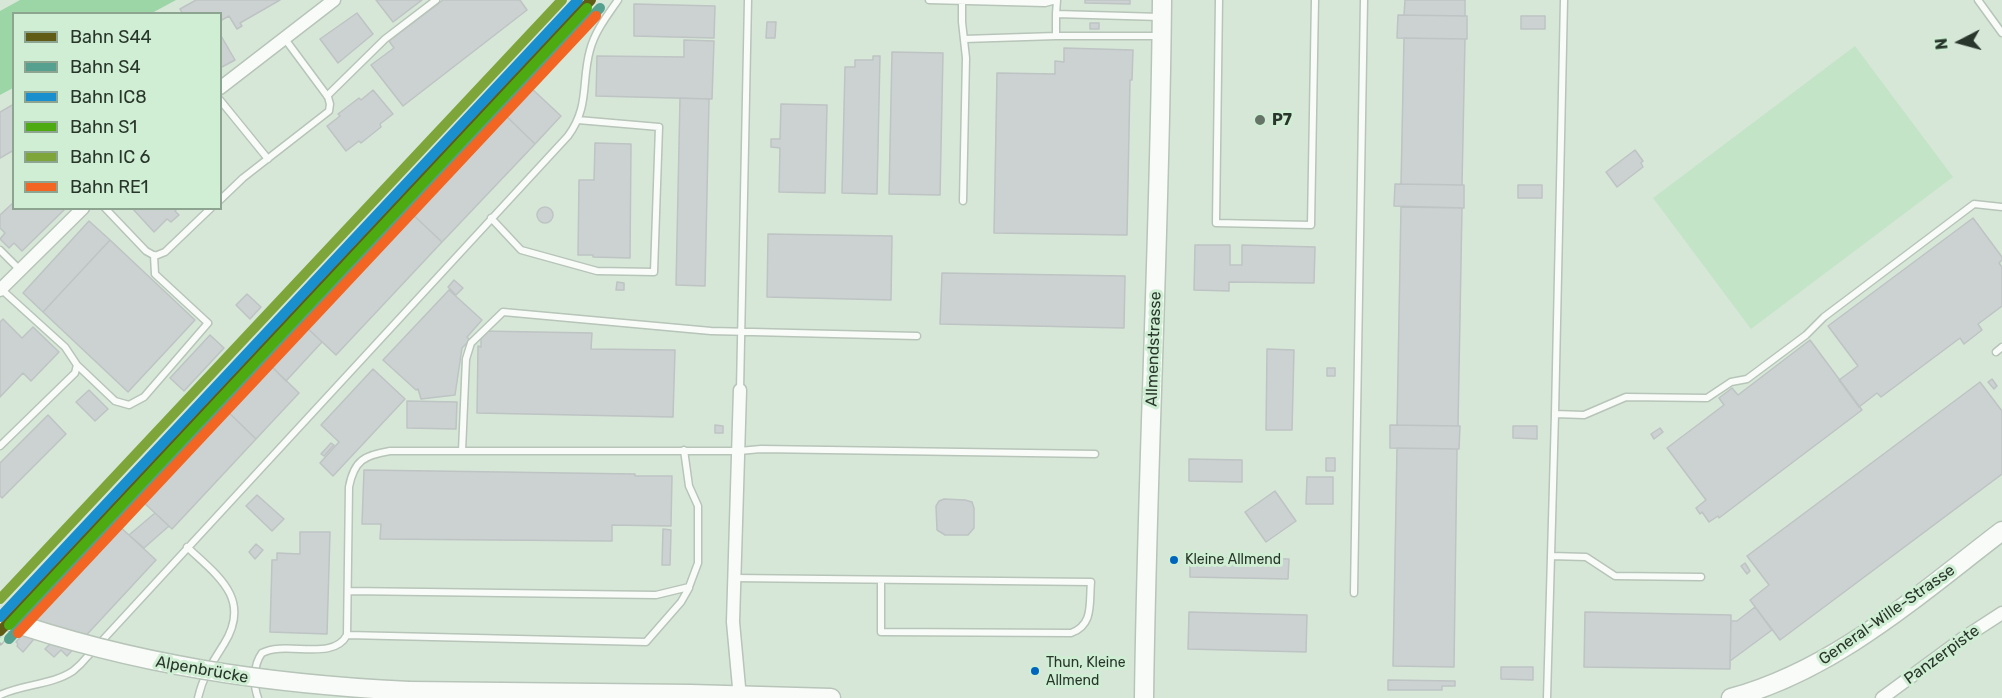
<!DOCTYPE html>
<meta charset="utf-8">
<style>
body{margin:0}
#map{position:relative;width:2002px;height:698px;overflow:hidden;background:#d6e7d8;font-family:Rubik,sans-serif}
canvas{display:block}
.legend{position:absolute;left:12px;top:12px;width:210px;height:198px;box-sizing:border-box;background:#cfeed3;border:2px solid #8da490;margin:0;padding:8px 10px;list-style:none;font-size:18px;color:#29362b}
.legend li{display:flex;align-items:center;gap:12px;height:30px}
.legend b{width:30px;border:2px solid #8da490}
.north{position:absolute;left:1930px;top:12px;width:60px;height:60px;-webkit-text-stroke:4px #cfeed3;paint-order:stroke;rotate:264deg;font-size:16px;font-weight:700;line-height:24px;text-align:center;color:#29362b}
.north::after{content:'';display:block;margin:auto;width:21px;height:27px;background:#29362b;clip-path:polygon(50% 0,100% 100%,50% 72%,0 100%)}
</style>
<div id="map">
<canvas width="2002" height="698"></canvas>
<ul class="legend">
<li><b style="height:8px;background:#605b15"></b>Bahn S44</li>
<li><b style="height:8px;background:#56a090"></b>Bahn S4</li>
<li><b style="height:8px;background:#1a8fce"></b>Bahn IC8</li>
<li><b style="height:8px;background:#4eaa11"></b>Bahn S1</li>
<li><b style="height:8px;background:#7ea53a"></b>Bahn IC 6</li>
<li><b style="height:8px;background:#f26522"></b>Bahn RE1</li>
</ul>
<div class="north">N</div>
</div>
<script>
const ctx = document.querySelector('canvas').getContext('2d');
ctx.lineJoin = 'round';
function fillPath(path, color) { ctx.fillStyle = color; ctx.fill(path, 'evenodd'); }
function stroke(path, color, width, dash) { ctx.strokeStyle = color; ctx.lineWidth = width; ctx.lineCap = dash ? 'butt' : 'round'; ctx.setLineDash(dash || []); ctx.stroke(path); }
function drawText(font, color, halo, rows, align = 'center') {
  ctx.font = font + ' Rubik,sans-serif'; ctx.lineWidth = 6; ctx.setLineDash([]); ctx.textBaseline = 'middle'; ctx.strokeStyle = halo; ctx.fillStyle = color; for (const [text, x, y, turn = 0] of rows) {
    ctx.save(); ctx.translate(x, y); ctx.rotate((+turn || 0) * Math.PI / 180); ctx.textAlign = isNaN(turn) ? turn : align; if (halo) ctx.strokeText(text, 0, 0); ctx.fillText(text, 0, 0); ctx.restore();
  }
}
const green = new Path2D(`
 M1855 46 1953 177 1751 329 1653 198Z`);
const water = new Path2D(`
 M20 0H176L152 13 14 14 13 88 0 95V11Z`);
const building = new Path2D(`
 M196 0H280L240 23 242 26 237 29 229 16 220 21V14H183L180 9Z
 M376 0H422L393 22Z
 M443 0H520L527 10 403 106 371 65 394 48 389 41Z
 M1085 0H1130V4L1085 3Z
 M1405 0H1465V16L1404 15Z
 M634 4 715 6 714 38 634 36Z
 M357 13 373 34 338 63 320 39Z
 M1398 15 1467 16V39L1397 38Z
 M1521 16H1545V29H1521Z
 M767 22H776L775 38H766Z
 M1090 23H1099V29H1090Z
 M220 34 235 60 220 68Z
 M1404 38 1465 39 1462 185 1401 184Z
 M684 40 714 41 712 99 596 96 597 56 684 57Z
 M1064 48 1133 50 1132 80H1130L1127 235 994 233 997 73 1055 74V61L1064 62Z
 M892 52 943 53 940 195 889 194Z
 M873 56H880L877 194 842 193 845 67H855V60H873Z
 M529 86 561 116 535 144 503 113Z
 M373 90 393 114 380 124 381 127 361 143 359 141 346 151 327 126 340 116 338 114 359 98 361 100Z
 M680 98 709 99 705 286 676 285Z
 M14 104V150L0 158V112Z
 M781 104 827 105 825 193 779 192 780 148 771 147V139H780Z
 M503 113 535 144 442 242 410 212Z
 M595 143 631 144 630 258 593 257V255H578L579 180H594Z
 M1635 150 1643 161 1641 163 1643 167 1617 187 1606 172Z
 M1395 184 1464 185V208L1394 206Z
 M1518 185H1542V198H1518Z
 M14 202V208H66L22 251 14 243 9 248 0 239 5 233 0 228V215Z
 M537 215a8 8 0 1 1 16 0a8 8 0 1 1-16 0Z
 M1401 207 1462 208 1458 426 1397 425Z
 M132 208H178L175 211 179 215 171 222 167 219 154 232Z
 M410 212 442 242 336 355 304 325Z
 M1973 218 2002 257V260L1999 263 2002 267V306L1978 324 1982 330 1964 344 1960 338 1881 397 1877 393 1859 407 1839 380 1858 366 1828 326Z
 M89 221 110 240 43 312 23 293Z
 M768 234 892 236 891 300 767 297Z
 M110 240 195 320 128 392 43 312Z
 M1195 245H1230V265H1242V245L1315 247 1314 283 1229 282V291L1194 290Z
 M942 273 1125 276 1124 328 940 324Z
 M454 280 463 288 456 295 448 287Z
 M617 282 624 283V290H616Z
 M449 290 482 320 467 337 470 340 462 348 455 395 421 399 418 389 416 390 383 360Z
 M247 294 261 307 250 319 236 305Z
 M3 319 22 338 33 327 59 352 31 381 23 373 0 397V322Z
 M304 325 322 342 286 381 268 363Z
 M481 331 592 333 591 349 675 350 673 417 477 413 478 346 481 347Z
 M210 335 224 348 184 391 170 378Z
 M1810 340 1862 410 1719 518 1718 516 1709 522 1702 512 1700 514 1696 508 1706 500 1667 448 1724 405 1719 398 1732 388 1738 395Z
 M1267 349 1294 350 1292 430H1266Z
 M268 363 299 393 256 439 225 409Z
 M1327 368H1335V376H1327Z
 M373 369 405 399 333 476 320 463 339 442 321 425Z
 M1992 379 1997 386 1994 389 1988 382Z
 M1980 382 2002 411V474L1780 640 1750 600 1769 585 1747 556Z
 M89 390 108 409 95 421 76 402Z
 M407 401 457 402 456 429 407 428Z
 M225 409 256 439 172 529 140 499Z
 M48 415 66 434 2 498 0 496V463Z
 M715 425 723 426V433H715Z
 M1390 425 1460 426 1459 449 1390 448Z
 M1513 426H1537V439L1513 438Z
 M1660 428 1663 432 1654 439 1651 434Z
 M331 443 334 445 324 456 321 454Z
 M1397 448 1457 449 1454 667 1393 666Z
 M1326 458H1335V471H1326Z
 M1189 459 1242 460V482L1189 481Z
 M364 470 635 474V476H672L671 526 612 525V541L380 539 381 524H362Z
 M1307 477H1333V504H1306Z
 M1275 491 1296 521 1266 542 1245 512Z
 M257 495 284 519 272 531 246 506Z
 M944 499 965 500 972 502 974 508V528L968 535H945L937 530 936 506 939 501Z
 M155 513 169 526 144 548 129 535Z
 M117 524 156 560 67 656 61 650 54 657 45 649 52 642 31 623 37 616 35 612Z
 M663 529 671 530 670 565H662Z
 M300 532H330L327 634 270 632 272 560H277V553L300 554Z
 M256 544 263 550 255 559 249 552Z
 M1190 557 1289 559 1288 579 1190 577Z
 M1745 563 1750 571 1747 574 1741 566Z
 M1755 607 1772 630 1730 661 1731 621H1737Z
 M1189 612 1307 615 1306 652 1188 649Z
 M1585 612 1731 615 1730 669 1584 667Z
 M26 631 34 639 23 652 17 646 18 644 16 642Z
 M1501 667H1533V680L1501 679Z
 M1388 680 1455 681V686H1442V690H1388Z`);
const lane = new Path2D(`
 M929 0 1045 3 1056 0
 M1057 0 1056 14 1161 17
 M1219 0 1216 223 1311 225 1315 0
 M1978 0 2002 33
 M962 1V22L966 58 963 201
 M1056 36H1160
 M964 39 1056 36V14
 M327 96 385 39 436 0
 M220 100 268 159
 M220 200 243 178 329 111 330 104 328 97 285 39
 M105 208 146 251 155 256 165 252 211 208
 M491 218 521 250 597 271 654 272 659 127 578 120
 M0 250 20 270
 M1996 352 2002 347
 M77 365 115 401 129 405 144 397 208 323 155 274 154 255
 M740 390 748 0
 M1555 414 1584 415 1626 397 1707 398 1731 382 1747 379 1806 335 1824 317 1974 204 2002 207
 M0 446 75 373 77 365 65 347 1 289
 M462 451 466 359 471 343 503 312 711 331 917 336
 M187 547C218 576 252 599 224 644 212 663 203 676 198 698
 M1551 556 1586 557 1615 576 1701 577
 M734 578 1091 582C1089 603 1094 625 1071 633L881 632V580
 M348 591 656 595 689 587 698 563V506L689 486 684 450
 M1354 593 1364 0
 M347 635 646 642 681 602 689 588
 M0 695C23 684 52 685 73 671 78 667 83 662 87 657L568 136C590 106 581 82 590 50 595 31 607 16 618 0
 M258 698C253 685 253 665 262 653 286 640 333 662 347 635L349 487C354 460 365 455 390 451H739L761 449 1095 454
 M1547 698 1555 414 1564 0`);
const street = new Path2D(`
 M220 88 334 0
 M0 290 83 208
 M740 698 733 622 740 390
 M1882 698 1962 639 2002 613`);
const secondary = new Path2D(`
 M409 691 691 694 831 698
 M1144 698C1147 465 1160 233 1162 0
 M1731 698C1835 670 1918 595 2002 531`);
const rail = new Path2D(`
 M0 642 26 606 66 560`);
const secondaryBridge = new Path2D(`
 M0 618C134 665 268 684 409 691`);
const rail1 = new Path2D(`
 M0 631 591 0`);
const rail2 = new Path2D(`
 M9 639 600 8`);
const rail3 = new Path2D(`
 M0 617 578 0`);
const rail4 = new Path2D(`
 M9 625 587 8`);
const rail5 = new Path2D(`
 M0 599 562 0`);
const rail6 = new Path2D(`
 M18 633 596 16`);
const markers = [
 [1260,120,6,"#667468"],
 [1174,560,5,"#0065bd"],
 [1035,671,5,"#0065bd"]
];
const busNames = [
 ["Kleine Allmend",1185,560],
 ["Thun, Kleine",1046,663],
 ["Allmend",1046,681]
];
const poiNames = [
 ["P7",1272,120]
];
const streetNames = [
 ["Allmendstrasse",1154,349,-88],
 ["General-Wille-Strasse",1887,615,-35],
 ["Panzerpiste",1942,655,-36],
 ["Alpenbrücke",202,670,10]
];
fillPath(green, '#c3e4c7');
fillPath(water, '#9dd6a6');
fillPath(building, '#ccd1d1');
stroke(building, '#bec3c3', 1.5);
stroke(lane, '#b7c4b8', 9);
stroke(street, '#b7c4b8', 15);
stroke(secondary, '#b7c4b8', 21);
stroke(lane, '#f9fbf9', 6);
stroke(street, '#f9fbf9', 12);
stroke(secondary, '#f9fbf9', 18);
stroke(rail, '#b8bcb9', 7);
stroke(rail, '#cfeed3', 4.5, [14]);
stroke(secondaryBridge, '#b7c4b8', 21, []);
stroke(secondaryBridge, '#f9fbf9', 18);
stroke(rail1, '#605b15', 10);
stroke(rail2, '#56a090', 10);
stroke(rail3, '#1a8fce', 10);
stroke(rail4, '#4eaa11', 10);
stroke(rail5, '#7ea53a', 10);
stroke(rail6, '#f26522', 10);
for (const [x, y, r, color] of markers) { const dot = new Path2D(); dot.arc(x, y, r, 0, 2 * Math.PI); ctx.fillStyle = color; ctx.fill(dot); stroke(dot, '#cfeed3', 2); }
drawText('14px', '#29362b', '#cfeed3', busNames, 'left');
drawText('bold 16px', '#29362b', '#cfeed3', poiNames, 'left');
drawText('16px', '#29362b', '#cfeed3', streetNames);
</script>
